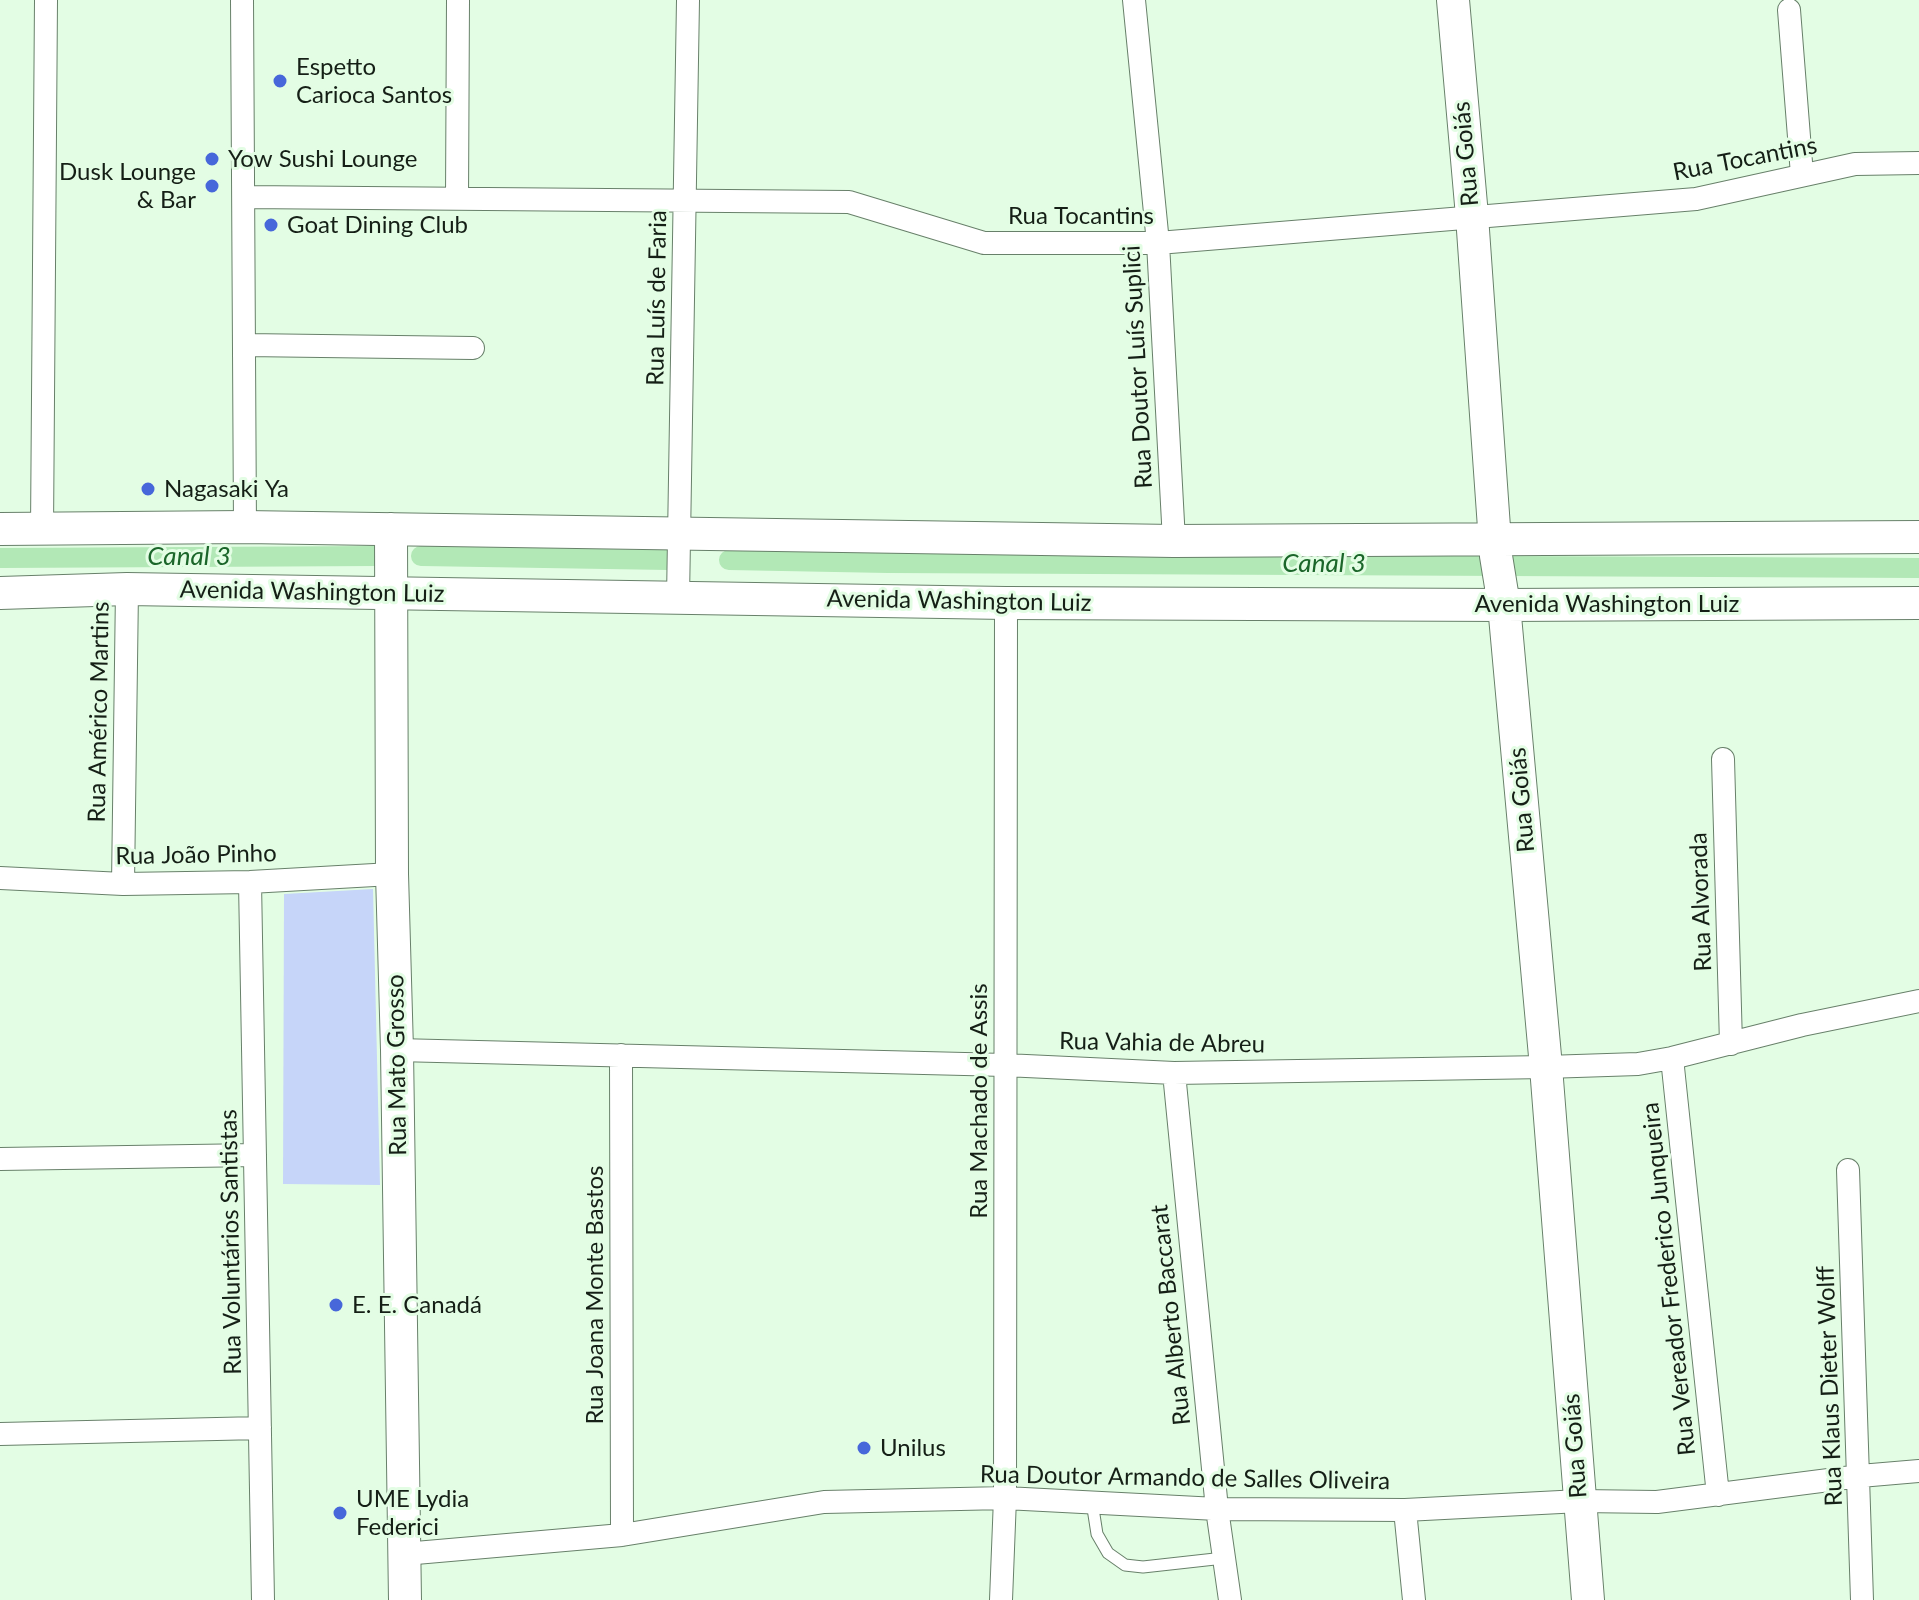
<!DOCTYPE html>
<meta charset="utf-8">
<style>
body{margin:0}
canvas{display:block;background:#e3fde4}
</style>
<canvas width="1919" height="1600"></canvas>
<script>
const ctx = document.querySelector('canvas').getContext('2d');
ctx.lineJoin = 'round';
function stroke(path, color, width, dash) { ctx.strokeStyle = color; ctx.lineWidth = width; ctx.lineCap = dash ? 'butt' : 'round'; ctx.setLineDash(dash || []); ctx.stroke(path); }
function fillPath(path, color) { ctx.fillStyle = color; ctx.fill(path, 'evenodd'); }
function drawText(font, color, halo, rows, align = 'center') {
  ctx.font = font + ' Lato,sans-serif'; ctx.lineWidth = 6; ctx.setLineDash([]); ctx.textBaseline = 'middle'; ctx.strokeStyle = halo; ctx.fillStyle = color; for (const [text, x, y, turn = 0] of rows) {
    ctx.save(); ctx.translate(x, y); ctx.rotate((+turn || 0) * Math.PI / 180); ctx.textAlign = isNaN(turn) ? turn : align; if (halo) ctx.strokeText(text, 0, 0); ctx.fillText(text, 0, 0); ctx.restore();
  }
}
const canal = new Path2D(`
 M421 556 668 560
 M0 558 378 556
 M729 560 888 563 1919 568`);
const building = new Path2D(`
 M373 889 380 1185 283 1184 284 894Z`);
const lane = new Path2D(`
 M1092 1502 1097 1534 1108 1553 1125 1565 1143 1567 1224 1558`);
const street = new Path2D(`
 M242 0 245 527
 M1134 0 1158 243 1174 541
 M1789 10 1802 175
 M244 197 849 202 984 243H1158L1696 199 1855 164 1919 163
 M457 198 458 0
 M246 345 473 348
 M42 530 46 0
 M678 598 688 0
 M1723 759 1731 1044
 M0 878 123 884 250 882 392 874
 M250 882 263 1600
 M123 884 127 589
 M397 1050 1005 1065 1174 1073 1546 1067 1638 1064 1672 1058 1802 1025 1919 1001
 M621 1055 622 1535
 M1672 1058 1718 1495
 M1174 1073 1217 1509 1230 1600
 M0 1159 255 1155
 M1848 1170 1862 1600
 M0 1434 260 1428
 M1405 1510 1414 1600
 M404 1554 622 1535 824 1502 1005 1498 1217 1509 1405 1510 1580 1501 1657 1502 1860 1476 1919 1471
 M1001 1600 1005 1498 1006 603`);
const secondary = new Path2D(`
 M1453 0 1472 216 1496 556 1504 605 1546 1067 1588 1600
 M0 529 245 527 1174 541 1919 537
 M391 529 392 874 397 1050 405 1600
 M0 593 127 589 1006 603 1504 605 1919 603`);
const markers = [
 [280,81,8,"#4767da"],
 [212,159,8,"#4767da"],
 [212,186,8,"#4767da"],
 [271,225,8,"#4767da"],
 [148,489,8,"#4767da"],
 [336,1305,8,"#4767da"],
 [864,1448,8,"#4767da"],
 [340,1513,8,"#4767da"]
];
const poiNames = [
 ["Espetto",296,67],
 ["Carioca Santos",296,95],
 ["Yow Sushi Lounge",228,159],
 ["Dusk Lounge",196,172,"right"],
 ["& Bar",196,200,"right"],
 ["Goat Dining Club",287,225],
 ["Nagasaki Ya",164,489],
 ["E. E. Canadá",352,1305],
 ["Unilus",880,1448],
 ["UME Lydia",356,1499],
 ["Federici",356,1527]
];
const streetNames = [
 ["Rua Goiás",1466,154,-95],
 ["Rua Tocantins",1745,159,-11],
 ["Rua Tocantins",1081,216],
 ["Rua Luís de Faria",657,298,-89],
 ["Rua Doutor Luís Suplici",1138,367,-93],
 ["Avenida Washington Luiz",312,592,1],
 ["Avenida Washington Luiz",959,601,1],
 ["Avenida Washington Luiz",1607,604],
 ["Rua Américo Martins",99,712,-89],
 ["Rua Goiás",1522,800,-95],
 ["Rua João Pinho",196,855,-1],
 ["Rua Alvorada",1701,902,-92],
 ["Rua Vahia de Abreu",1162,1043,1],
 ["Rua Mato Grosso",397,1065,-91],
 ["Rua Machado de Assis",979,1101,-90],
 ["Rua Voluntários Santistas",231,1242,-91],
 ["Rua Vereador Frederico Junqueira",1669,1279,-96],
 ["Rua Joana Monte Bastos",595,1295,-90],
 ["Rua Alberto Baccarat",1171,1315,-96],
 ["Rua Klaus Dieter Wolff",1830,1386,-92],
 ["Rua Goiás",1575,1446,-94],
 ["Rua Doutor Armando de Salles Oliveira",1185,1478,1]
];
const waterNames = [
 ["Canal 3",189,557],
 ["Canal 3",1324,564]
];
stroke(canal, '#b2e8b6', 20);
fillPath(building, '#c6d5f9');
stroke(lane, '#68806a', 13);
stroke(street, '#68806a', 24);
stroke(secondary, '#68806a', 34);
stroke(lane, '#fff', 11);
stroke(street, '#fff', 22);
stroke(secondary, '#fff', 32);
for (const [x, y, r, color] of markers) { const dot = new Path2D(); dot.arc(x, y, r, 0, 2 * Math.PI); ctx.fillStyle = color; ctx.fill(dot); stroke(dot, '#e3fde4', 3); }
drawText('24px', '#151f16', '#e3fde4', poiNames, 'left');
drawText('24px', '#151f16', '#e3fde4', streetNames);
drawText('italic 26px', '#1b662a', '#e3fde4', waterNames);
</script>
